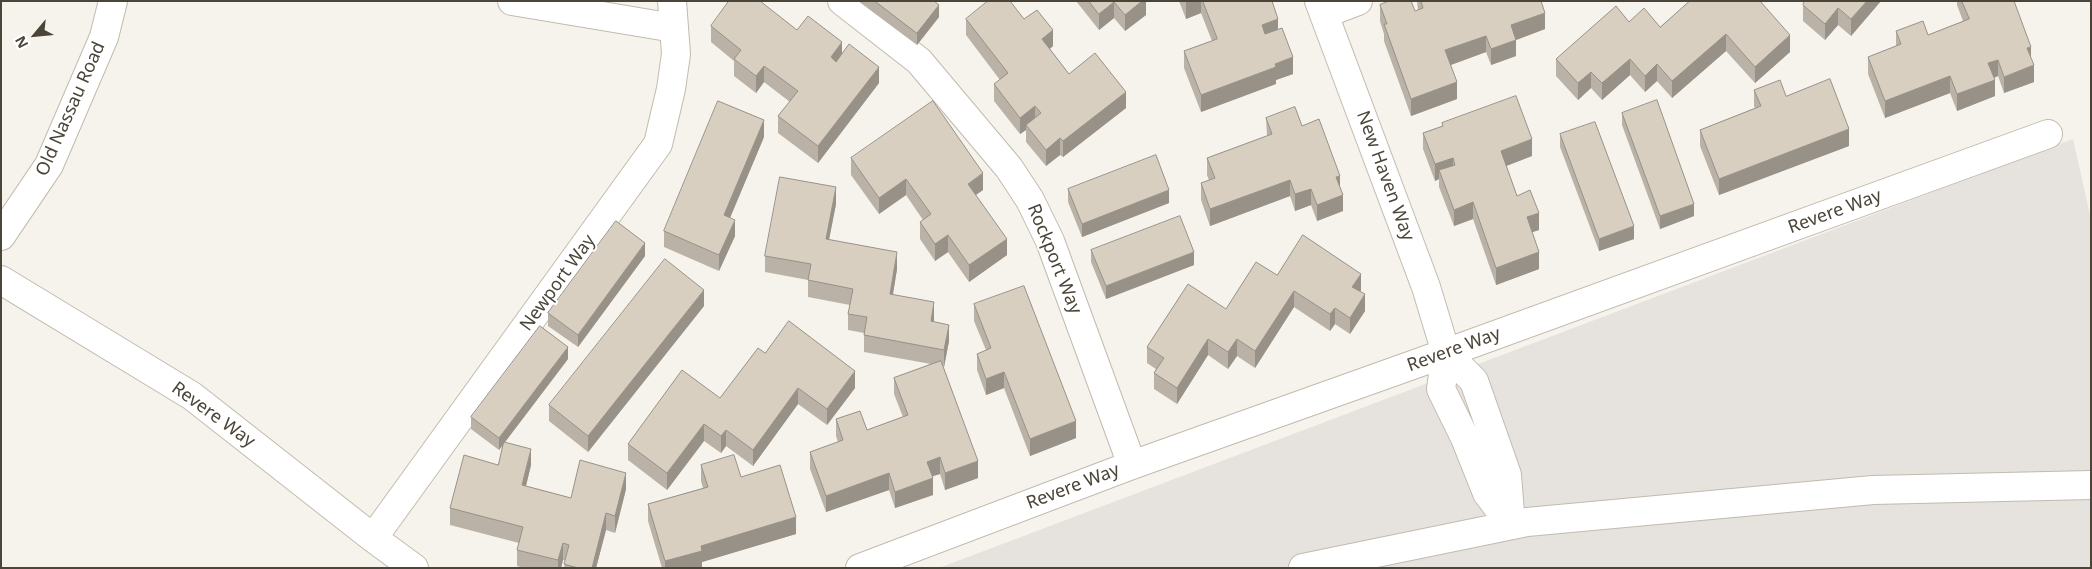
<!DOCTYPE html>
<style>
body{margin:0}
#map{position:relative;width:2092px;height:569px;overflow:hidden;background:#f6f3ec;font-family:"Noto Sans",sans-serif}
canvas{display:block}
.frame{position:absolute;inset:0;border:2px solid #4b4439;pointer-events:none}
.north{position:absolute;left:10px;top:10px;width:50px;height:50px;-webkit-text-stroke:4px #fff;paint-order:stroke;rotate:242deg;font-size:14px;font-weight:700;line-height:20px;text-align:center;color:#4b4439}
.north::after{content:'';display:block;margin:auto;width:18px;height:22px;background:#4b4439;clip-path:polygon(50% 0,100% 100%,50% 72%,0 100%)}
</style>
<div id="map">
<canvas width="2092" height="569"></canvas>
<div class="frame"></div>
<div class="north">N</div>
</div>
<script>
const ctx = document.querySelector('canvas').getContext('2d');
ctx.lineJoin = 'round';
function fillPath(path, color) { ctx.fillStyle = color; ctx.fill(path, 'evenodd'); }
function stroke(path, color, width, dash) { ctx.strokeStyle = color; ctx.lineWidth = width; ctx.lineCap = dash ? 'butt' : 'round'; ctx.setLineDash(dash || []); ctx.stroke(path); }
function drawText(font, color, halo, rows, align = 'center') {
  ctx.font = font + ' "Noto Sans",sans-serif'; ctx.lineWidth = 4; ctx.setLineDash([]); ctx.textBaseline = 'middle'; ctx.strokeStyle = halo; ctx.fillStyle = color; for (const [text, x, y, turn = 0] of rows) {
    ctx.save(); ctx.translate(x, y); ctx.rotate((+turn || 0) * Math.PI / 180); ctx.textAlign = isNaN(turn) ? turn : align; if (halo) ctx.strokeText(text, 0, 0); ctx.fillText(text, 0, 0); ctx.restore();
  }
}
const industrial = new Path2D(`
 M2073 139 2091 219V568H939Z`);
const street = new Path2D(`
 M512 1 674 28
 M842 1 919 61 1009 168 1030 200 1050 241 1132 465
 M1319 1 1426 287 1446 353
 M1324 14 1358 1
 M1 236 49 165 104 37 113 1
 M1 280 192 396 373 538 414 568
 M1446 353 1474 381 1507 475 1511 525 1487 493 1465 438 1441 389Z
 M373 538 658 144 671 89 676 54 672 1
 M860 568 1132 465 1446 353 2048 134
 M1303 568 1527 522 1873 490 2091 485`);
const wall = new Path2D(`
 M858 1H934L939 17 917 45Z
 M1076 1H1146V15L1125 31 1114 18 1099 30Z
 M1179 1H1272L1278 29 1293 74 1276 80V84L1201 112 1184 68V51L1212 41 1201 13 1186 19Z
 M1417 1H1541L1545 29 1516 40V56L1491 65 1486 52 1451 65 1457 99 1411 116 1384 41V34L1380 21V5L1415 11 1418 10Z
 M1690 1 1790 52 1755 83 1726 51 1672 98 1657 81 1645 92 1630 75 1602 100 1591 88 1578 100 1556 76V59L1629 22 1660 27Z
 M1881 1 1851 36 1838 25 1825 40 1803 21V5Z
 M1957 1H2014L2031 59 2034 82 2004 93 1998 76 1994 78 1995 96 1957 111 1950 93 1885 118 1868 74V57L1896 46V31L1928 35 1963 21 1957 5Z
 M966 19H1024L1053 46 1050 49 1069 74 1126 108 1063 157 1060 155 1046 166 1026 142V130L1020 134 994 101V84L1000 80 966 35Z
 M711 26 797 30 842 54 879 83 818 163 778 133V116L790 102 764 82 756 93 734 76V61L711 42Z
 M1754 90 1786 96 1849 146 1719 195 1700 146V130L1755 108 1754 106Z
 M1622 113 1694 216 1660 229 1622 125Z
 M1266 118 1302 126 1340 187 1343 211 1317 221 1311 205 1295 211 1290 196 1210 226 1201 200V183L1209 180 1207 175V158L1267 136Z
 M1442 123 1532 156 1506 166 1517 196 1539 230 1532 232 1539 269 1496 285 1473 219 1454 226 1439 187V179L1435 181 1423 149V133L1442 126Z
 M1560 134 1634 239 1599 251 1560 147Z
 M764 137 730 218 735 236 719 271 664 247V231Z
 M851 158 983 190 976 195 1007 255 969 282 948 252 935 261 920 239V222L923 220 906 195 879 214 851 175Z
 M1068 189 1169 203 1082 237 1068 202Z
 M836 204 829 239 897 269 893 295 934 319V322L949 341 944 367 943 366 978 478 945 490 940 474 932 476 933 495 895 508 889 490 826 512 810 469V452L838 442 836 436V419L867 430 903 417 894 394V378L931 364 864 352V333L848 330V314L850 305 808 297V280L765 272V256Z
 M1091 250 1194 265 1106 299 1091 262Z
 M645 256 578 347 548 326V313Z
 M1277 275 1361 290 1360 292 1365 311 1350 334 1335 324 1330 331 1294 307 1255 368 1237 356 1228 369 1208 355 1177 404 1154 389V373L1156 369 1147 363V347L1226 309Z
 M974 304 1076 438 1030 456 1004 388 986 395 977 370V354L986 350 974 321Z
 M704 306 588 452 549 421V405Z
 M765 353 855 388 827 425 798 404 753 466 726 446 721 453 704 441 667 490 628 460V444L720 398Z
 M568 359 505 442 531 465 526 486 571 498 626 489 615 533 606 530 596 568H564L565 560H563L561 568H524L517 566V550L519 543 450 525V508L498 465 503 445 499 450 471 429V417Z
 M701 465 796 534 702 562V567L699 568H662L648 521V504L703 488 701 481Z`);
const shadedWall = new Path2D(`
 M1142 1H1146V15L1125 31V15Z
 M1189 1H1201V13L1186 19V2Z
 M1867 1H1881L1851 36V19Z
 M1114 2V18L1099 30V14Z
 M939 5V17L917 45V33Z
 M1838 8V25L1825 40V24Z
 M1545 13V29L1516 40V56L1491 65V49L1511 25Z
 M1278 19V36L1262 42V25Z
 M1053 30V46L1042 55V39Z
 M1726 34V51L1672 98V81Z
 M1790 35V52L1755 83V67Z
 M1486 36V52L1445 67V50Z
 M842 42V59L831 74V57Z
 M2031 47V63L2027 48Z
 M1293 57V74L1276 80V84L1201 112V95Z
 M1630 59V75L1602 100V83Z
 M1998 60V76L1988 80V63Z
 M1657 64V81L1645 92V76Z
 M2034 65V82L2004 93V77Z
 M764 66V82L756 93V76Z
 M879 67V83L818 163V146Z
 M1591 72V88L1578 100V83Z
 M1950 76V93L1885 118V101Z
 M1995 80V96L1957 111V94Z
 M1457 82V99L1411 116V99Z
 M1126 92V108L1063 157V141Z
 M1035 106V122L1026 125V130L1020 134V118Z
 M764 120V137L724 232V215Z
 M1849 129V146L1719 195V179Z
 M1060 138V155L1046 166V150Z
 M1532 139V156L1501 168V151Z
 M1453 158V174L1439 170V179L1435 181V164Z
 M983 173V190L968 200V184Z
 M1340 176V192L1336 177Z
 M906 179V195L879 214V198Z
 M1290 180V196L1210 226V209Z
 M836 187V204L826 255V239Z
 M1311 189V205L1295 211V194Z
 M1169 190V203L1082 237V224Z
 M1343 195V211L1317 221V205Z
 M1473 202V219L1454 226V210Z
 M1694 204V216L1660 229V216Z
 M1539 213V230L1527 234V217Z
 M735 220V236L719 271V255Z
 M1634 226V239L1599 251V239Z
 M948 235V252L935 261V244Z
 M1007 239V255L969 282V265Z
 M645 243V256L578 347V335Z
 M897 252V269L890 311V294Z
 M1194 252V265L1106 299V286Z
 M1539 252V269L1496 285V268Z
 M1361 274V290L1352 303V287Z
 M704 290V306L588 452V436Z
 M1294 291V307L1255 368V351Z
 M1365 294V311L1350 334V318Z
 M934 302V319L931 338V321Z
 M1335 308V324L1330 331V314Z
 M949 325V341L944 367V350Z
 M1208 339V355L1177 404V388Z
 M1237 339V356L1228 369V352Z
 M568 347V359L499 450V438Z
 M855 371V388L827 425V409Z
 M1004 372V388L986 395V379Z
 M798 388V404L753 466V450Z
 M1076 421V438L1030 456V439Z
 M704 424V441L667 490V473Z
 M726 430V446L721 453V436Z
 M531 449V465L522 502V485Z
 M940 457V474L927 478V462Z
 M978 461V478L945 490V473Z
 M626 473V489L615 533V516Z
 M889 473V490L826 512V496Z
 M933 478V495L895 508V492Z
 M606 513V530L596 568H592Z
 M796 517V534L702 562V567L699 568H665V561L701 546Z
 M563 543V560L561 568H558V560Z`);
const building = new Path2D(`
 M729 1H760L797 30 808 16 842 42 831 57 836 62 849 44 879 67 818 146 778 116 798 91 764 66 756 76 734 59 741 50 711 26Z
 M875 1H934L939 5 917 33Z
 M988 1H1010L1024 19 1037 10 1053 30 1042 39 1069 74 1095 53 1126 92 1063 141 1060 138 1046 150 1026 125 1041 113 1035 106 1020 118 994 84 1008 73 966 19Z
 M1089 1H1142L1125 15 1114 2 1099 14Z
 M1203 1H1272L1278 19 1262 25 1265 34 1282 28 1293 57 1275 64 1276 67 1201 95 1184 51 1217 39Z
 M1389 1H1411L1415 11 1423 8 1421 1H1541L1545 13 1511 25 1516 40 1491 49 1486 36 1445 50 1457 82 1411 99 1384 24H1387L1380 5Z
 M1690 1H1760L1790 35 1755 67 1726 34 1672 81 1657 64 1645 76 1630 59 1602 83 1591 72 1578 83 1556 59 1616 6 1629 22 1644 8 1660 27Z
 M1805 1H1867L1851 19 1838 8 1825 24 1803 5Z
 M1962 1H2014L2031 47 2027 48 2034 65 2004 77 1998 60 1988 63 1995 80 1957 94 1950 76 1885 101 1868 57 1901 44 1896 31 1923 21 1928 35 1969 19Z
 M1830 79 1849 129 1719 179 1700 130 1761 106 1754 90 1780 80 1786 96Z
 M1516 96 1532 139 1501 151 1517 196 1530 190 1539 213 1527 217 1539 252 1496 268 1473 202 1454 210 1439 170 1455 165 1453 158 1435 164 1423 133 1443 126 1442 123Z
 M1657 100 1694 204 1660 216 1622 113Z
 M718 101 764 120 724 215 735 220 719 255 664 231Z
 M933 101 983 173 968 184 1007 239 969 265 948 235 935 244 920 222 931 214 906 179 879 198 851 158Z
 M1295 107 1302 126 1319 119 1340 176 1336 177 1343 195 1317 205 1311 189 1295 194 1290 180 1210 209 1201 183 1215 178 1207 158 1272 134 1266 118Z
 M1595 122 1634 226 1599 239 1560 134Z
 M1156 155 1169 190 1082 224 1068 189Z
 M780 177 836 187 826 239 897 252 890 294 934 302 931 321 949 325 944 350 864 335 867 317 848 314 853 289 808 280 811 264 765 256Z
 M1180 216 1194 252 1106 286 1091 250Z
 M616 221 645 243 578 335 548 313Z
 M1303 235 1361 274 1352 287 1365 294 1350 318 1335 308 1330 314 1294 291 1255 351 1237 339 1228 352 1208 339 1177 388 1154 373 1164 358 1147 347 1188 284 1226 309 1256 262 1277 275Z
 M665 259 704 290 588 436 549 405Z
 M1024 286 1076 421 1030 439 1004 372 986 379 977 354 991 348 974 304Z
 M789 321 855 371 827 409 798 388 753 450 726 430 721 436 704 424 667 473 628 444 682 370 720 398 758 348 765 353Z
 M540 326 568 347 499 438 471 417Z
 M941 361 978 461 945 473 940 457 927 462 933 478 895 492 889 473 826 496 810 452 843 440 836 419 860 411 867 430 908 415 894 378Z
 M504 442 531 449 522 485 571 498 580 460 626 473 615 516 606 513 592 568H578L564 564 569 545 563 543 558 560 517 550 523 527 450 508 464 455 498 465Z
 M734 455 741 477 780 465 796 517 701 546 702 551 665 561 648 504 708 487 701 465Z`);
const streetNames = [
 ["Old Nassau Road",71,109,-66],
 ["New Haven Way",1385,176,70],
 ["Revere Way",1835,212,-20],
 ["Rockport Way",1054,259,68],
 ["Newport Way",558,283,-54],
 ["Revere Way",1454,350,-20],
 ["Revere Way",213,415,36],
 ["Revere Way",1073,487,-21]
];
fillPath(industrial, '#e6e2dd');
stroke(street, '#c2bbae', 30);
stroke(street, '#fff', 28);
fillPath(wall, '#bab2a6');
fillPath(shadedWall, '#979187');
fillPath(building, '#d8cfc1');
stroke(building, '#979187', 1);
drawText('18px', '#4b4439', '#fff', streetNames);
</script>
